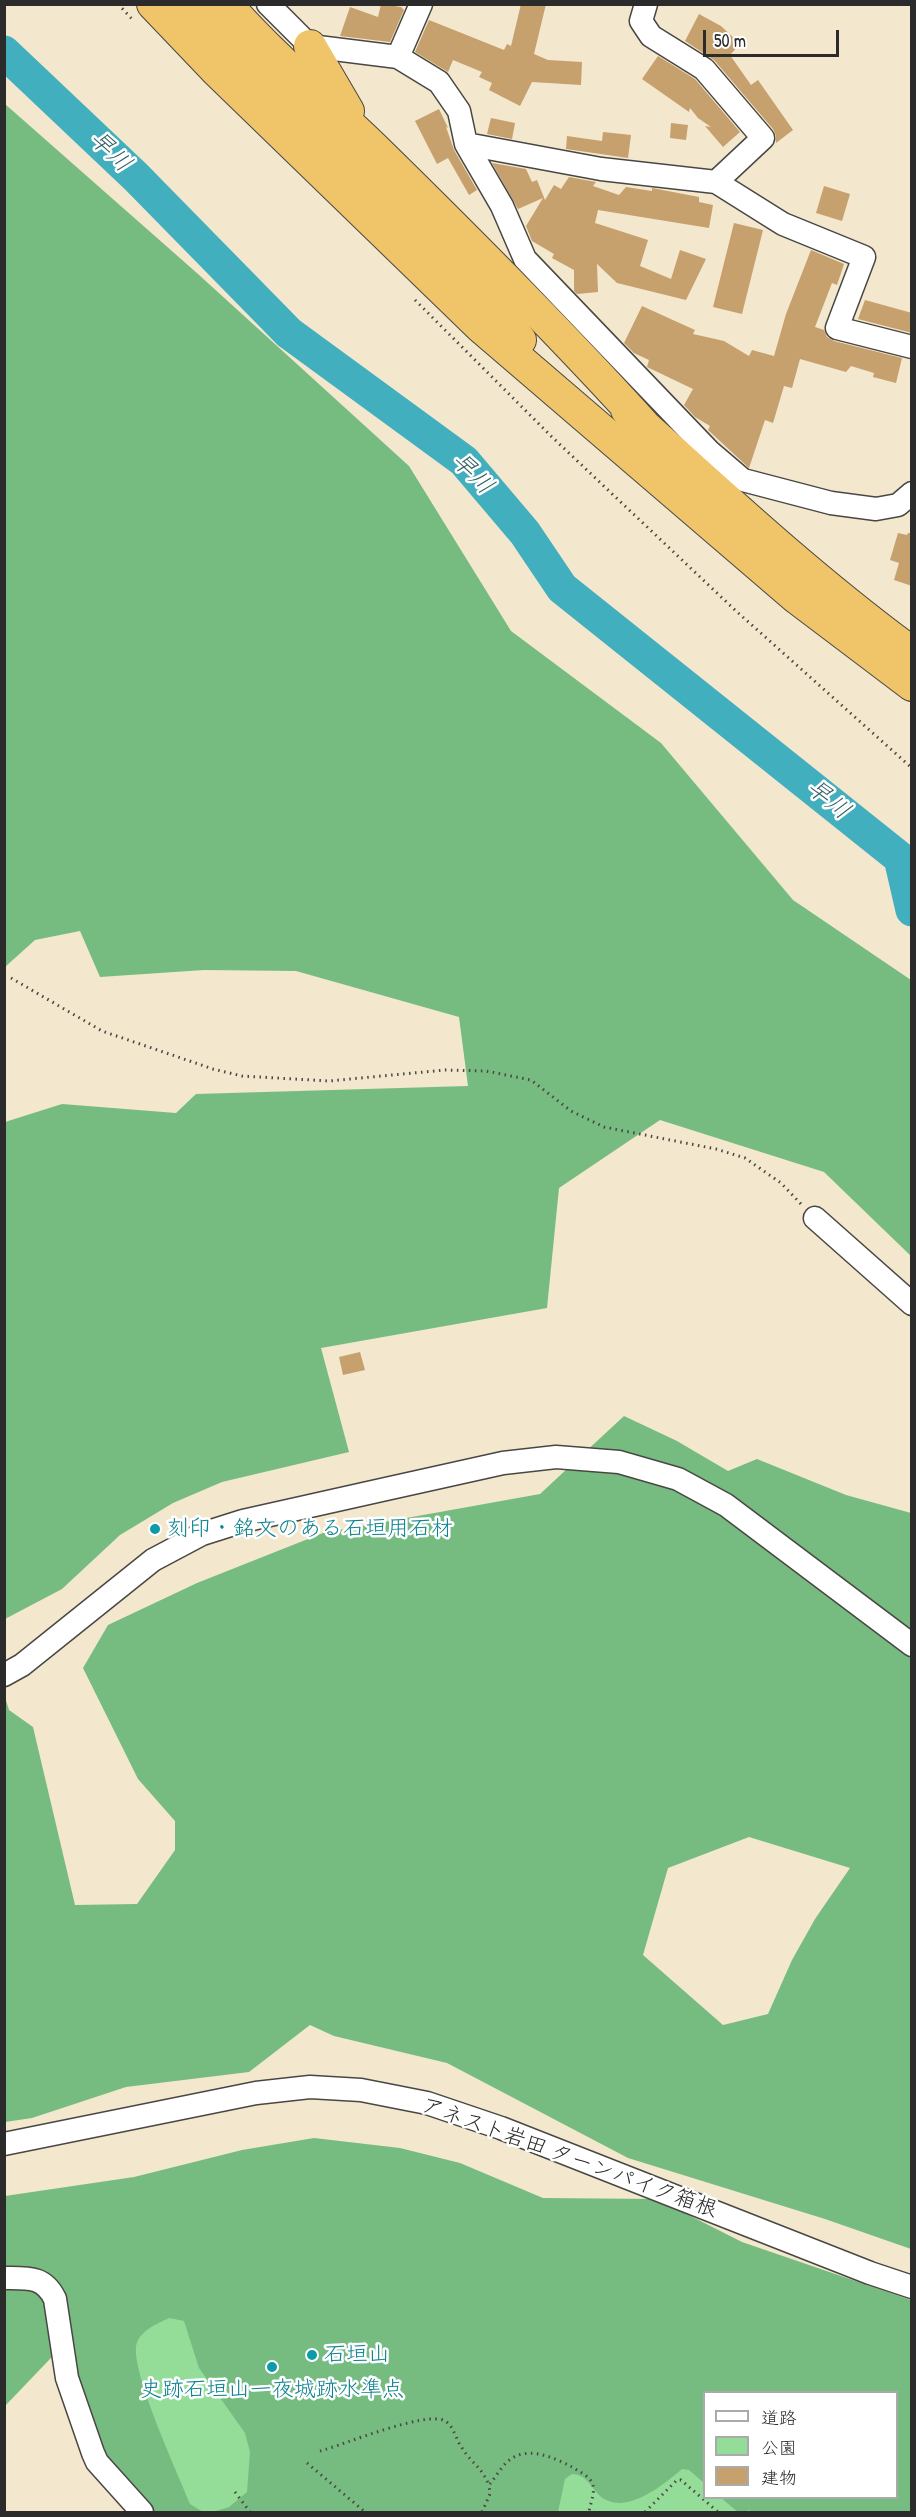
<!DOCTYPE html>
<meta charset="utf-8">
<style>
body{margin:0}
#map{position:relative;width:916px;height:2517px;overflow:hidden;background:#f3e7ce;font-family:"Patrick Hand","Klee One",sans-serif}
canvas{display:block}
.frame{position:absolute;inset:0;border:6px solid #2b2b2b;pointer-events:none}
.legend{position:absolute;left:703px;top:2391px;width:195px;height:108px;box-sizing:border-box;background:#fff;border:2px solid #aaa;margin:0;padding:8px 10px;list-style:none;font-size:18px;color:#2b2b2b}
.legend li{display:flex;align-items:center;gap:12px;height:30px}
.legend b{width:30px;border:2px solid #aaa}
.scale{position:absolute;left:703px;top:30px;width:136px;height:27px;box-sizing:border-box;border:3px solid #2b2b2b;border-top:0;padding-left:8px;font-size:18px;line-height:21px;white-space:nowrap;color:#2b2b2b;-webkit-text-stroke:4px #fff;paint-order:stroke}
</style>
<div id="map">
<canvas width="916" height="2517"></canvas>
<div class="frame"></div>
<ul class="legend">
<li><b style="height:8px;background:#fff"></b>道路</li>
<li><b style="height:16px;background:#93dd98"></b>公園</li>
<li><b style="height:16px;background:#c6a06d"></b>建物</li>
</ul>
<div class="scale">50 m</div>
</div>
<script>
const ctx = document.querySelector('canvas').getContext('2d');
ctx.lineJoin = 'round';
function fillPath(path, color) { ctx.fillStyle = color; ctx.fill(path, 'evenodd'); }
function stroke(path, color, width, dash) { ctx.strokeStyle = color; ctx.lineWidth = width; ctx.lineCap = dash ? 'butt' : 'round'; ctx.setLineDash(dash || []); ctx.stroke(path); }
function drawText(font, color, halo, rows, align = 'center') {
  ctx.font = font + ' "Patrick Hand","Klee One",sans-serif'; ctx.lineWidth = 5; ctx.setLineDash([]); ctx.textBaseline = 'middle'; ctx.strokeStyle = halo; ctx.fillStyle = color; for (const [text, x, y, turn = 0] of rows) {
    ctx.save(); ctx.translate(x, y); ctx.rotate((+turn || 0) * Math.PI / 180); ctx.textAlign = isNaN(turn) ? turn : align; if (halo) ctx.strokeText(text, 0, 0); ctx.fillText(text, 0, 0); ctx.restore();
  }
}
const green = new Path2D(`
 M214 2264 704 2465V2498H762L779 2512H147L105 2308Z`);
const forest = new Path2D(`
 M5 104 198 274 409 466 511 631 661 743 793 900 911 980 912 1257 824 1172 660 1120 559 1188 547 1308 321 1348 349 1452 222 1482 173 1503 120 1535 62 1589 5 1619V1122L62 1104 176 1113 196 1094 468 1086 459 1017 296 971 204 970 100 977 80 931 35 940 5 967Z
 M624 1416 677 1441 728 1471 757 1459 846 1495 911 1513V2249L825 2219 628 2158 447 2063 334 2036 310 2025 249 2072 126 2087 32 2118 5 2122 4 1694 9 1710 33 1727 75 1905 137 1904 175 1850V1821L138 1779 83 1668 108 1625 197 1583 323 1533 540 1494ZM749 1837 850 1868 815 1919 792 1960 768 2014 723 2025 643 1955 668 1868Z
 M314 2138 400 2148 460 2163 543 2198 657 2199 742 2242 911 2300V2512H754L748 2510 746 2512H738L721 2498H896V2392H704V2483L689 2470 682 2469C663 2485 625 2517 600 2496 590 2486 587 2475 572 2474L565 2479 558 2512H213L229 2507 247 2492 250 2452 245 2433 199 2368 184 2321 169 2318C157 2324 138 2331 136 2347 133 2377 177 2471 190 2504L203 2512H151L100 2454 74 2391 70 2338 5 2406V2196L134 2177 242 2150Z`);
const river = new Path2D(`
 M4 52 136 177 289 333 464 461 525 533 562 588 900 858 912 910`);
const building = new Path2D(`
 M381 4 401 7 404 10 390 42 340 36 350 7 378 17Z
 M521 4H546L534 54 548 60 582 62 581 85 532 82 520 106 489 90 492 83 479 77 482 72 453 60 448 72 415 52 429 20 504 50 507 44 511 46Z
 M699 14 721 26 740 44 730 55 751 85 758 80 793 130 776 143V136L773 129 714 60 685 41Z
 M658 56 695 79 740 132 723 147 705 126 711 127 698 118 690 108 689 112 642 79Z
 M439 109 448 128 446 127 454 150 477 190 469 195 448 158 437 164 415 121Z
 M491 118 515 123 512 139 487 134Z
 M671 123 688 125 686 140 670 138Z
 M603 132 631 135 628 158 566 149 567 136 602 141Z
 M492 163 526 169 532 182 537 180 545 200 554 185 561 189 569 177 596 182 593 186 619 195 626 187 652 191V188L699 197V202L713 205 709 228 598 210 595 223 648 240 640 266 671 279 680 250 706 259 686 300 617 283 597 264 598 292 577 294 574 291V270L552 258 554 254 532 241 526 226 543 198 518 209Z
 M824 186 850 194 842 221 816 213Z
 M734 223 763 230 742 314 713 307Z
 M811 250 844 264 837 285 832 283 815 327 824 330 827 337 834 341 902 358 896 383 873 377 874 373 851 366 846 372 800 359 792 388 784 386 773 423 765 420 749 468 708 430 710 426 695 417 684 405 693 389 647 367 649 360 634 353 624 343 642 306 695 330 693 334 724 341 749 356 752 350 774 356 786 314Z
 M865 300 912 313V333L858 319Z
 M898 533 907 535 908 533H912V586L894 580 899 563 890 560Z
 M360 1352 365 1370 343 1375 339 1357Z`);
const path = new Path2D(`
 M118 4 132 19
 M415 300 552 437 736 611 912 768
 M11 978 102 1031 213 1069 242 1076 329 1081 445 1070 486 1071 531 1080 571 1111 604 1127 716 1149 745 1158 781 1183 801 1204
 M320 2451C343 2445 427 2410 445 2421 454 2426 456 2440 462 2448 472 2464 481 2466 489 2485
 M307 2463 365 2512
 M235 2492 250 2512
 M482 2512 490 2494 489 2485C495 2478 500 2469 506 2463 525 2444 553 2457 572 2467 580 2472 590 2476 593 2485 595 2494 590 2504 589 2512
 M645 2512 677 2480H681L718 2512`);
const minor = new Path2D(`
 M268 4 310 46 398 57 439 82 459 111 466 144 502 206 525 259 709 451 743 480 831 503 876 509 898 505 912 493
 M646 4 641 21 651 36 704 69 763 138 716 182
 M398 57 421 4
 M466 144 601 169 716 182 783 224 864 257 837 328 912 347
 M815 1218 912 1304
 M4 1675 22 1665 153 1560 202 1534 243 1521 386 1489 503 1463 556 1457 619 1462 678 1479 726 1505 912 1645
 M4 2144 256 2093 310 2087 361 2090 427 2103 501 2128 870 2273 912 2287
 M4 2278C28 2278 44 2276 55 2299L67 2378 93 2453 97 2462 142 2512`);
const highway = new Path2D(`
 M153 4 216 70 480 326 797 598 912 685
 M193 4 463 273 520 340
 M226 4C271 55 324 100 373 147 465 237 556 328 643 424
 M310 46 348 111
 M627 410C720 494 810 578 912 653`);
const markers = [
 [155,1529,6,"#0f9aa8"],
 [312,2355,6,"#0f9aa8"],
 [272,2367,6,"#0f9aa8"]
];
const cultureNames = [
 ["刻印・銘文のある石垣用石材",167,1529],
 ["石垣山",324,2355],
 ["史跡石垣山一夜城跡水準点",272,2390,"center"]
];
const streetNames = [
 ["アネスト岩田 ターンパイク箱根",569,2158,20]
];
const waterNames = [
 ["早川",110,152,44],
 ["早川",472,474,45],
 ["早川",828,800,39]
];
fillPath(green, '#93dd98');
fillPath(forest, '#76bc80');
stroke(river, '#41afbd', 33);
fillPath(building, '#c6a06d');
stroke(minor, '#494743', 25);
stroke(highway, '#494743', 34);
stroke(path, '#494743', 3, [1.5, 4.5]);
stroke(minor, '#fff', 22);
stroke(highway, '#f0c469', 32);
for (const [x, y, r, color] of markers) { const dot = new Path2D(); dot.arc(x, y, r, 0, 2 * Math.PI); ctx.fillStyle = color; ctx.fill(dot); stroke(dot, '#fff', 2); }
drawText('22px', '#0d838f', '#fff', cultureNames, 'left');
drawText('22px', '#2b2b2b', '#fff', streetNames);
drawText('italic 24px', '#346065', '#fff', waterNames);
</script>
